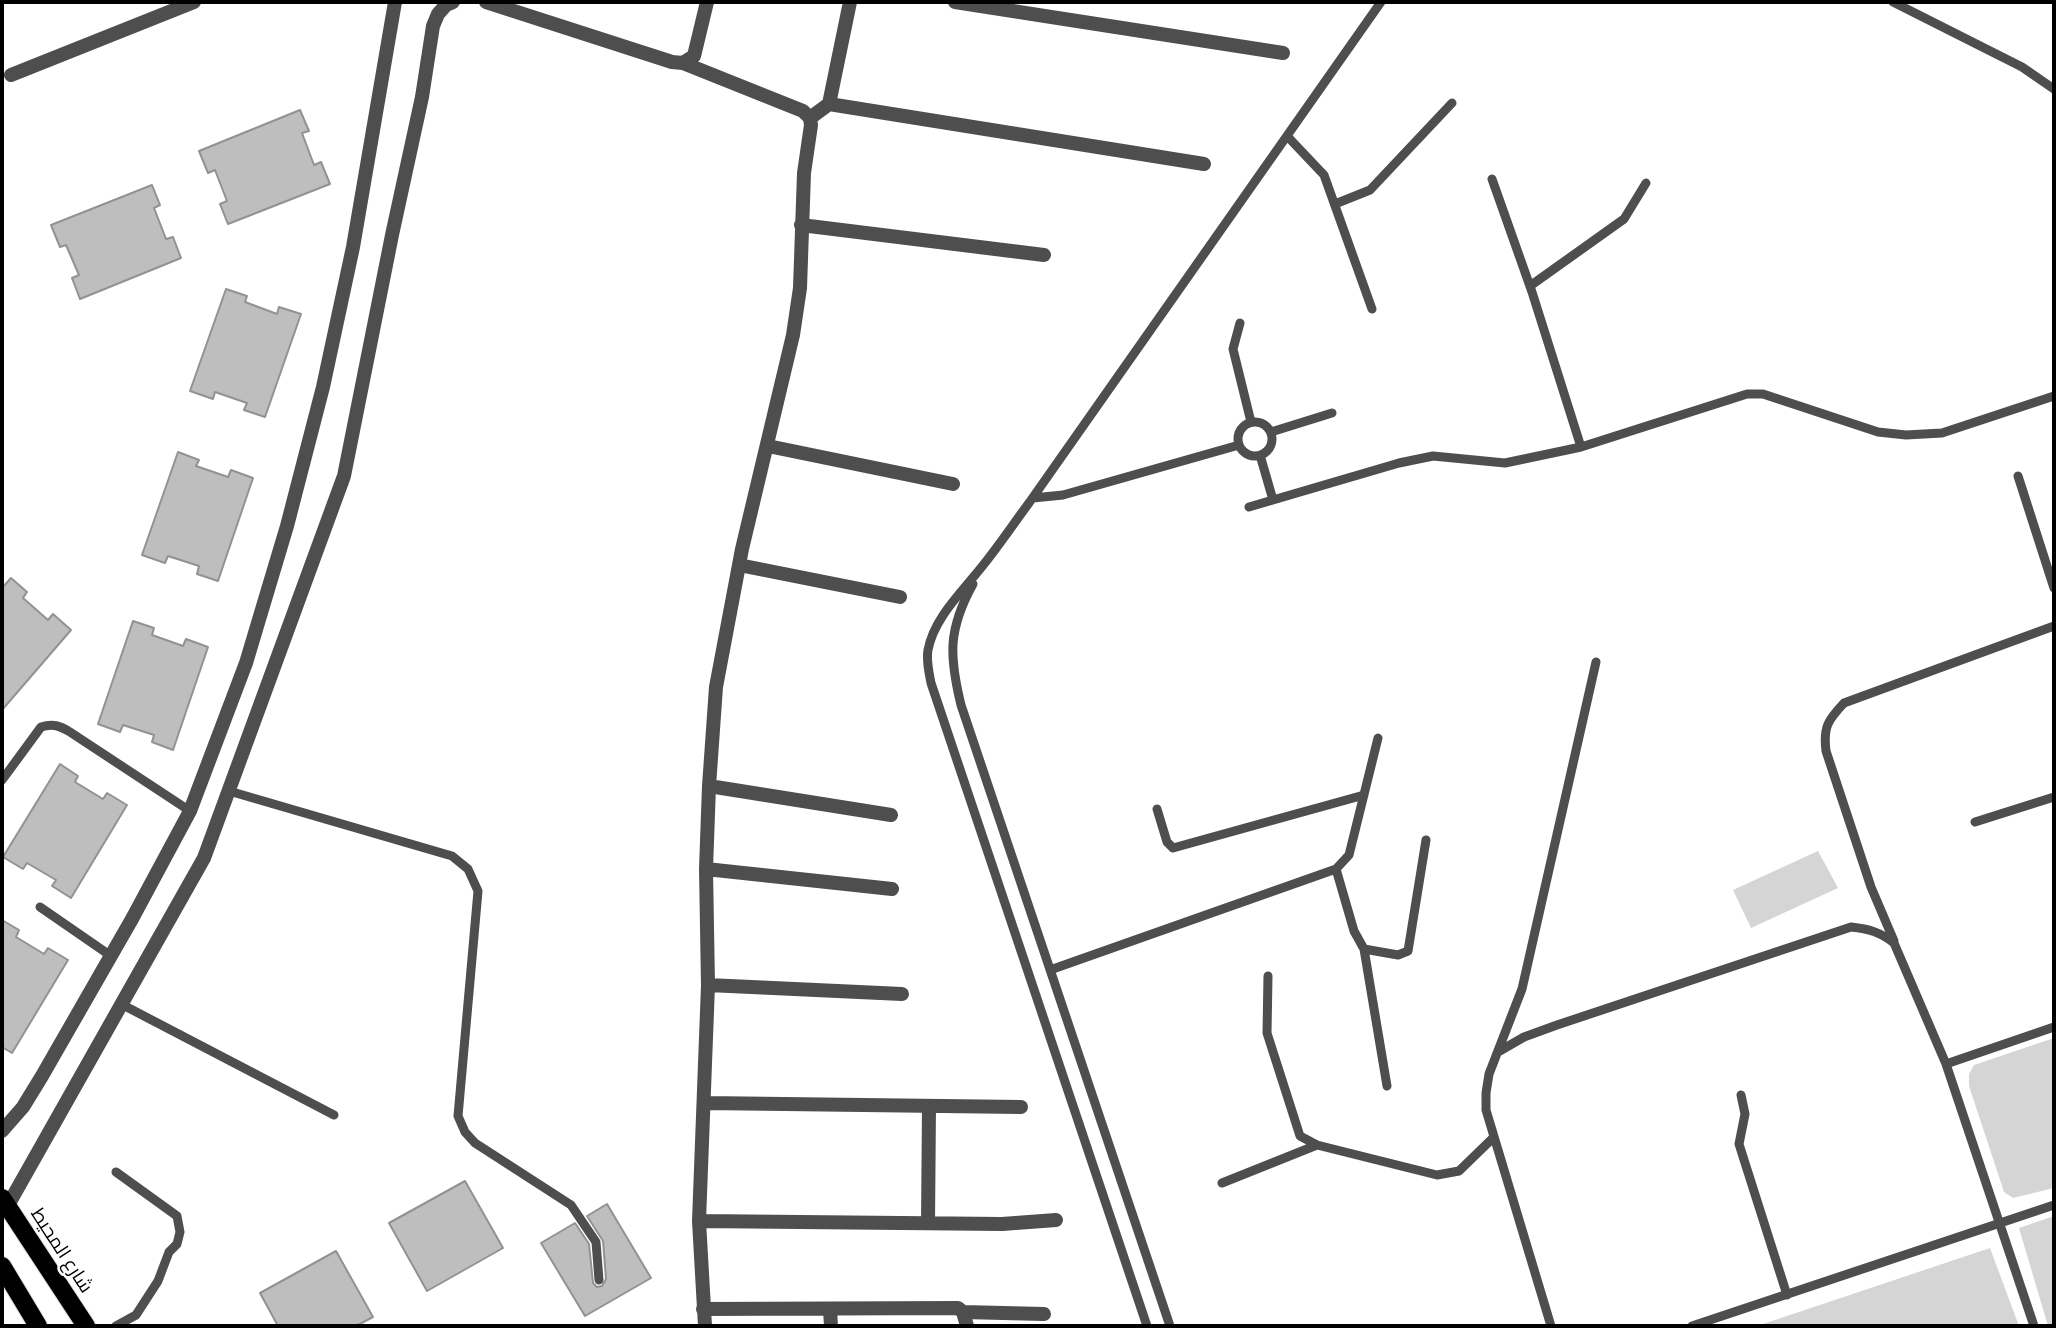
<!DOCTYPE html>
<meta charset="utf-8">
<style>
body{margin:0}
#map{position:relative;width:2056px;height:1328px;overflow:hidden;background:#fff;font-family:Signika,sans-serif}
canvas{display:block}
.frame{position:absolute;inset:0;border:4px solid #000;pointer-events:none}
</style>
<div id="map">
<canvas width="2056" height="1328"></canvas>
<div class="frame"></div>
</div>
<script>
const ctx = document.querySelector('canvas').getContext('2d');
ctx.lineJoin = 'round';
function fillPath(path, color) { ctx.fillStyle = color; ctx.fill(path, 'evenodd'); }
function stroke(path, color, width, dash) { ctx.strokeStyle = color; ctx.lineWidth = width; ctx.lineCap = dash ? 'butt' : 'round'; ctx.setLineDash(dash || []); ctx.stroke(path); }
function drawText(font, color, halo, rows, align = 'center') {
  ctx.font = font + ' Signika,Cairo,sans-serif'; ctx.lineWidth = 5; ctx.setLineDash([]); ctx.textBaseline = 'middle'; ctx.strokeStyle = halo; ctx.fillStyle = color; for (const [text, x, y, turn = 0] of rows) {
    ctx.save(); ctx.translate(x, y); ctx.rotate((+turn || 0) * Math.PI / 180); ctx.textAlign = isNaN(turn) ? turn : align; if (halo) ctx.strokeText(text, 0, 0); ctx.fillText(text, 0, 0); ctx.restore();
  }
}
const green = new Path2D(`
 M1818 851 1838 888 1751 928 1733 890Z
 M2054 1038V1188L2013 1198 2004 1192 1969 1086V1074L1974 1065Z
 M2054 1216V1326H2048L2019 1228Z
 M1990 1248 2019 1326H1757Z`);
const building = new Path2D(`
 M300 110 309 131 302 133 314 165 321 162 330 184 228 224 220 204 227 201 215 170 208 173 199 151Z
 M152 185 160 205 154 208 166 239 173 237 181 258 80 299 72 278 79 275 66 245 60 247 51 225Z
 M226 289 247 296 245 302 277 314 279 307 301 314 265 417 244 410 247 403 215 392 213 399 190 391Z
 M178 452 199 460 196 466 228 477 231 470 253 478 218 581 197 574 199 566 168 556 165 563 142 555Z
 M11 578 27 592 23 598 48 620 53 614 71 630 2 710V588Z
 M133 621 154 628 152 635 183 646 186 639 208 647 173 750 152 742 154 735 123 725 120 732 98 724Z
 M60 764 78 776 75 782 103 799 107 793 127 805 71 898 52 886 56 880 27 863 23 869 3 857Z
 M2 920 19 930 16 937 44 954 48 948 68 960 12 1053 2 1047Z
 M465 1181 503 1248 427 1291 389 1223Z
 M607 1204 651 1278 585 1316 541 1243 575 1223 589 1244 593 1283 597 1287 602 1286 606 1279 603 1241 587 1216Z
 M336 1251 373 1317 356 1326H278L260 1293Z`);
const service = new Path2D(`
 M1893 2 2022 67 2054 89
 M1288 137 1324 175 1372 309
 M1492 179 1532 292 1581 447
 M1335 204 1370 190 1452 103
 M1530 286 1624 219 1646 183
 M1240 323 1233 349 1251 422
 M1238 439a17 17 0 1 1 34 0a17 17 0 1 1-34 0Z
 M1271 432 1332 413
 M1260 455 1273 500
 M2018 476 2054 588
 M1033 498 1063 495 1239 445
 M1249 507 1399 463 1433 456 1505 463 1581 447 1747 394H1763L1878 432 1906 435 1942 433 2054 396
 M973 584C948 629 949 656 961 705L1170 1326
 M2 780 41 727C53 723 60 726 70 732L190 811
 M229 791 452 856 468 869 478 891 458 1116 465 1132 475 1143 571 1205 596 1242 599 1280
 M1157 809 1167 842 1173 848 1364 795
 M1975 822 2054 797
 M1336 869 1354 931 1364 949 1387 1086
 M40 907 111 956
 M1894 941 1871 887 1826 751C1823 727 1828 720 1844 703L2054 626
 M1364 949 1398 955 1408 951 1426 840
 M1050 970 1336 869 1349 855 1378 738
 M1268 976 1267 1033 1300 1136 1317 1145 1437 1175 1459 1171 1494 1137
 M121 1004 334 1115
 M1498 1052 1524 1037 1557 1025 1851 927C1869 929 1880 932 1894 943L1946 1064 2034 1326
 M1946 1064 2054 1027
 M1741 1095 1745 1114 1739 1144 1787 1295
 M116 1172 177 1216 180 1232 177 1244 169 1252 158 1281 136 1315 116 1326
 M1222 1183 1317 1145
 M1147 1326 931 683C929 672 926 661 928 650 934 617 964 590 984 564 1000 544 1014 523 1029 503L1381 2
 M1551 1326 1486 1110V1093L1489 1074 1522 989 1596 662
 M1692 1326 2054 1205`);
const minor = new Path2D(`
 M486 2 672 62 683 63 694 56 707 2
 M955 2 1283 53
 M683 63 803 111 810 118 811 125 804 173 800 288 793 335 742 549 716 687 709 786 706 869 708 985 699 1221 705 1326
 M11 75 194 2
 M829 104 1204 164
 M810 118 829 104 850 2
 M801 225 1044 255
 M768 446 953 484
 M739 565 900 597
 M709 786 891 815
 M706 869 892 889
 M708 985 902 994
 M705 1103 1021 1107
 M2 1131 23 1107 42 1076 132 919 190 811 246 663 287 526 323 387 353 247 395 2
 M7 1207 204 858 344 476 392 235 422 97 433 26 438 14 446 5 453 2
 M699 1221 1002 1224 1056 1220
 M928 1223 929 1106
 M703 1309 958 1308 963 1312 967 1326
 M830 1309 831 1326
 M963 1312 1044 1314`);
const primary = new Path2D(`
 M2 1198 86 1326
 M2 1266 38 1326`);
const streetNames = [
 ["شارع المحيط",61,1251,57]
];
fillPath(green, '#d5d5d5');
fillPath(building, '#bebebe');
stroke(building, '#929292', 2);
stroke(primary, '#dbdbdb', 20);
stroke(service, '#4e4e4e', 9);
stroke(minor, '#4e4e4e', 14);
stroke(primary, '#000', 18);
drawText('19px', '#000', '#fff', streetNames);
</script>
